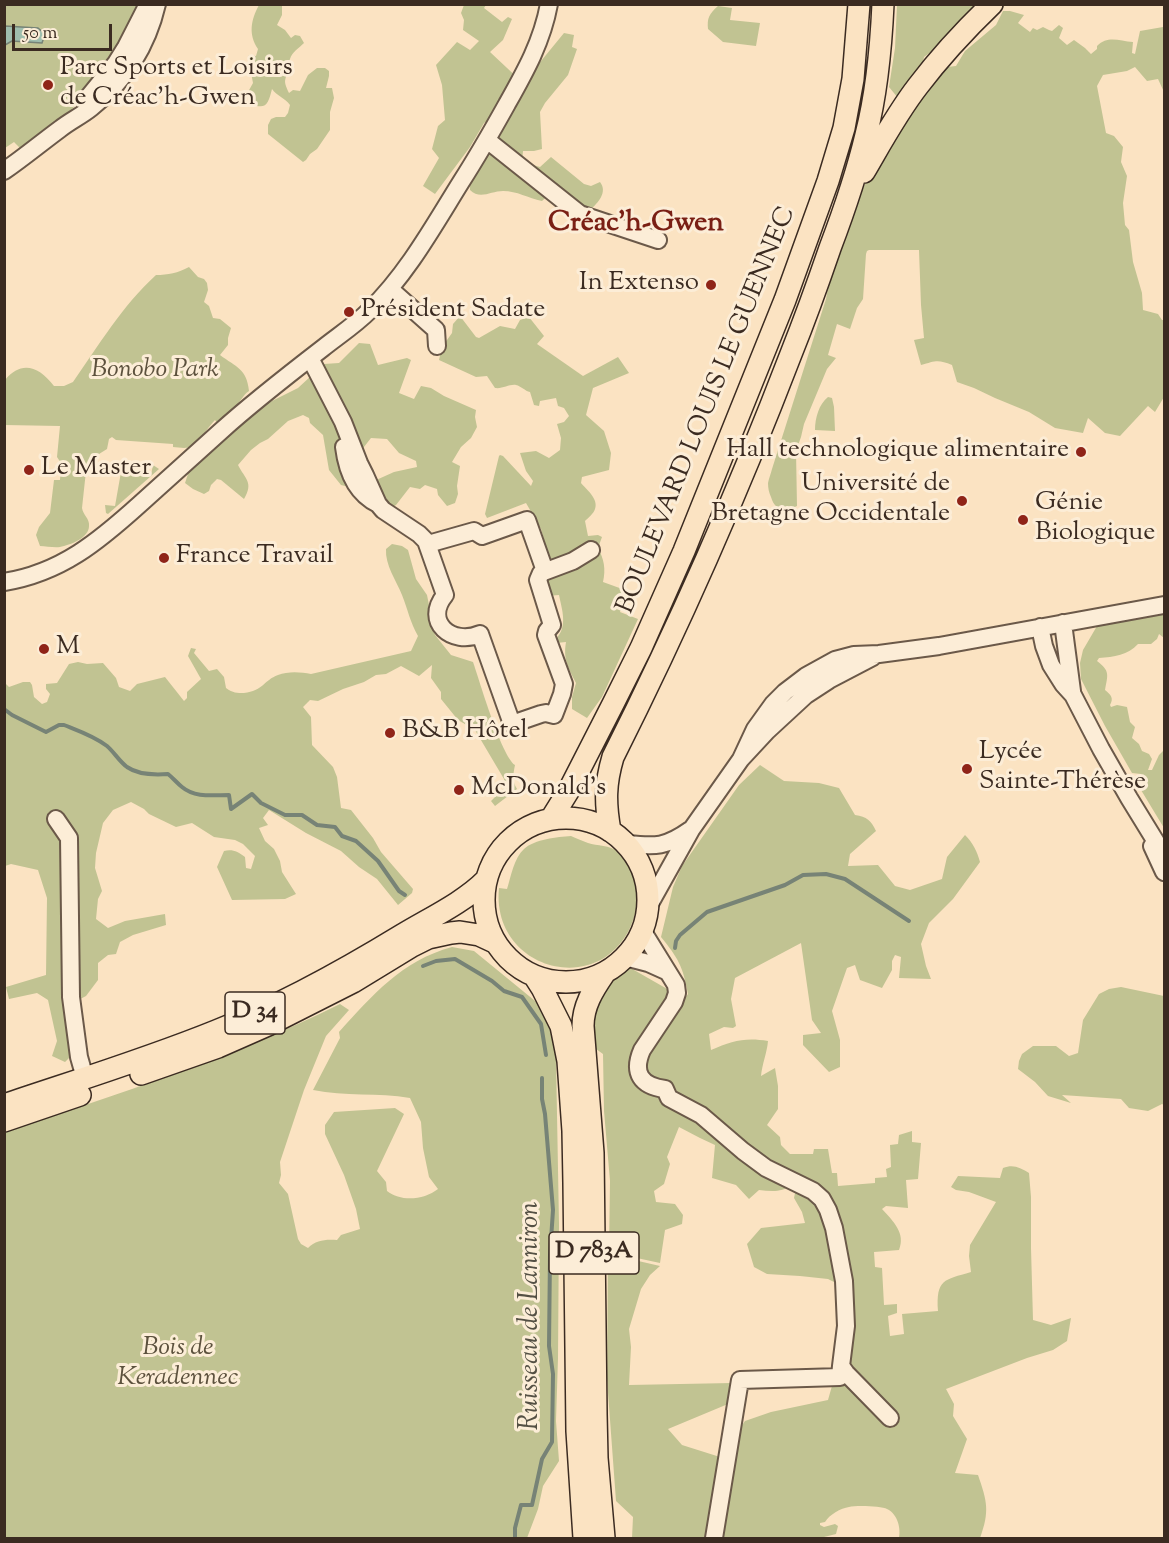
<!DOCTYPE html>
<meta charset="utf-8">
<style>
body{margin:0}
#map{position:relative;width:1169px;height:1543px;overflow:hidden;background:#fbe3c2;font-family:"Sorts Mill Goudy",serif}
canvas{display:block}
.frame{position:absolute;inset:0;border:6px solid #3b2b21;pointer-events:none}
.scale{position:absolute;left:12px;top:24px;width:100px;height:27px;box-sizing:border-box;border:3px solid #3b2b21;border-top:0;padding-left:8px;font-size:18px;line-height:21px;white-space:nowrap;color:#3b2b21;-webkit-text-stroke:4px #fcedd7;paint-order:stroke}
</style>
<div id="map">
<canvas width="1169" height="1543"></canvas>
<div class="frame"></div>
<div class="scale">50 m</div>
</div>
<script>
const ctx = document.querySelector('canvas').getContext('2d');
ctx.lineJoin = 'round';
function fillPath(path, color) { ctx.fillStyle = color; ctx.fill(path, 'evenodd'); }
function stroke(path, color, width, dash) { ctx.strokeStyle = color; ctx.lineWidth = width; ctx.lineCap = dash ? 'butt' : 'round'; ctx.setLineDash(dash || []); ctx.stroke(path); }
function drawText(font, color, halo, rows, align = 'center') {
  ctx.font = font + ' "Sorts Mill Goudy",serif'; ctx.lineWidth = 6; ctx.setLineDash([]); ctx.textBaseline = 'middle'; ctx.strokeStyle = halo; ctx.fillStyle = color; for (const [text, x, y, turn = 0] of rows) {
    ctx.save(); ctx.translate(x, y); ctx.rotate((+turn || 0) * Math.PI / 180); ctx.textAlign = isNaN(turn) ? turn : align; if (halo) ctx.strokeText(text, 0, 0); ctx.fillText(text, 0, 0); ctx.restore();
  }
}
const green = new Path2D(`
 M5 5H142L136 18 90 91 68 113 21 149 14 142 5 148Z
 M259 5H282V15L277 25 285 30 291 38 295 35 300 36 304 43C299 48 292 52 290 59 287 66 291 62 288 69 285 82 283 80 289 93L293 90 300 91 308 75 317 68H325L329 71V76L326 88H332L334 98 330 112V130L317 149 310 154 306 160 303 162 268 134V125L271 119 276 117H285L288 113 290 105C285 98 277 96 272 89 268 104 267 110 250 104L248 92 253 83 248 57 249 55 256 56 258 49C248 34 251 20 259 5Z
 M464 5H486L484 8 502 22 508 17 512 19 503 40 490 52 523 83 564 33 574 35 572 47 577 49 568 75 545 103 540 112 542 149 534 151H523L522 162 540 167 551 157 584 184 591 186 600 182C608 192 598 203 590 210L554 190 542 201C528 198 517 191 503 191 491 191 480 200 470 190V181L481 164 491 149 500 145 492 119 484 123 470 147 435 194 423 186 439 158 432 149 438 126 445 120 442 85 436 65 457 42 470 50 479 41 463 30 464 20 461 13Z
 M897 5H981L970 15 960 20 935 49 924 57 923 62 914 80 936 75 947 67 956 66 965 51 996 25 1003 11H1010L1024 15 1018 23 1030 32 1033 28 1037 30 1043 27 1049 30 1052 31 1059 25 1063 28 1059 38 1067 45 1074 40 1085 48 1091 54 1097 49V46C1108 35 1119 41 1133 42L1132 53 1135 54 1140 31 1163 27 1164 28V92L1158 79 1147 81 1135 67 1127 71 1103 75 1097 86 1106 133 1114 136 1123 147 1121 162 1127 176 1123 203 1125 225 1129 230 1133 262 1142 293 1143 310 1158 314 1162 320H1164V397L1155 412 1148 406 1120 436 1105 433 1088 418 1083 433 1055 428 1029 412 995 398 974 388 957 382 952 365C938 359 935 361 921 365L914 340 924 338 921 305 919 250H869L867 251 866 254 863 299 857 308 850 329 837 324 828 355 836 358 827 369 804 424 801 437 796 451 797 506C785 512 775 511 771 497 769 493 768 488 768 483 769 478 771 473 772 469L826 299 831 270 859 195 897 126 898 98 889 87 895 48Z
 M718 6 732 8 730 20 760 23 756 46 723 42 708 29C707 18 709 14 718 6Z
 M189 267 198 277 204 279 207 283 208 290 204 302 209 306 213 318 220 319 231 328 228 338V345L220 355C236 367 247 369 249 391 243 395 241 401 236 406 231 412 224 418 217 423L215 420C208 427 199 443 189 447 185 449 178 447 173 447V444L116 440 112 437 109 439 107 449 99 454 94 456 86 471 82 508C83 515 90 519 89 526 89 538 70 545 60 547 54 548 46 546 40 546L36 535 39 527 50 513 54 480H60L61 463 57 457 60 426 5 425V380C21 360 39 366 54 386H64L73 382C99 345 122 306 156 275 168 275 178 273 189 267Z
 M460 316 476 337 479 338 500 326 515 329 520 320 529 317 544 336 537 344 583 376 618 357 629 373 593 388 586 415 604 431 611 453 609 470 582 477 581 483C586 489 599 499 595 509 594 513 588 518 585 521L588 536 598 535 602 537 598 548C604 559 606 569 603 582L625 590V598L620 612 638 619 602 697 587 718 572 709V697L576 683C568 667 563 660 566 642L556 643V639C568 626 562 610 559 595L546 596 542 578 551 564 541 529 526 503 487 518 485 514 499 456 500 455 503 456 531 486 533 481 526 471 520 453 536 451 549 458 560 450 561 438 557 424 564 422 569 416 564 408 558 406 556 398 540 401 539 406 534 405 530 392C525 391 521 386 516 385 509 384 503 389 495 388L487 376 476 377 439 360 442 347 452 333 453 324Z
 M359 343 370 344 378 365 407 358 411 360 399 393 414 399 421 386 431 388 444 396 476 410 475 417 477 427 471 438 461 447 452 462 460 466 457 486 458 494 455 503 447 506 438 495 437 489 425 485 420 489 410 487 396 505 389 509 374 481 394 472 417 467 416 461 399 453 387 439 371 438 360 452 349 487 341 485 329 470 323 435 310 423 309 418 303 415 288 421 268 439 260 443 251 450 238 465C245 479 254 482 244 499L221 480 217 479 211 485 209 491 204 494 193 489 185 483 189 471 195 464 264 405 298 388 324 364 339 363Z
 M828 397 832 398 834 407 835 431 815 430C815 418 819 404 828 397Z
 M153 465 159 469 108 514 106 513 105 505 115 506 121 472 151 475Z
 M392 544 402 546 408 550 416 579 427 595 435 635 451 655 473 662C480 682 501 755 515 765 513 775 512 781 517 789L495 806 491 801 505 787 504 779 475 730 458 720 441 699V692L431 678 432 665 419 676 401 666 386 674 376 675 364 682 343 689 318 701 310 700 303 707 311 717 312 745 333 767 337 777 341 808 351 810 373 838 381 852 413 889 412 893 398 905 377 879 359 867 341 851 306 833 269 810 263 818 268 825 259 828 265 841 274 849 280 861 282 872 296 894 285 899 232 900 217 867 224 851C233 849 238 852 245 857L246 868 251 869 255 856 243 844 235 840 214 837 192 823 176 827 149 814 144 809 131 802 113 810 103 823 96 853 95 868 102 891 98 899 96 919 108 928 125 921 165 914 166 925 133 935 120 942 116 954 108 955 98 963V980L86 996 63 1008 71 1056 65 1062 52 1056 57 1041 48 1000 37 993 9 999 6 987 46 975 47 898 38 870 11 864 5 866 4 682 9 687 23 682H30L32 685 34 697 42 704 47 702 50 694 46 689V684L57 683 69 664 78 662 87 664 103 663 116 678 119 687 130 691 137 684 165 677 184 701 187 698V692L201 679 188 656 191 648 196 649 194 653 209 671 217 669 224 677 226 688C233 693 237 693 244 693 263 691 264 680 278 675 288 671 301 672 311 674L411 651 418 636C410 622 408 610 402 595 396 580 385 565 386 549Z
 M1164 612V638L1159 634 1157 639 1151 644H1138C1128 655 1114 657 1099 658L1097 661C1110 671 1108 674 1105 690 1111 695 1114 698 1110 705L1111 707 1117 705 1127 707 1130 722 1135 727 1132 738 1139 744 1142 751 1149 754 1152 759 1148 770H1152L1159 755 1164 750V828L1141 790V786L1143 779 1141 774 1132 773 1105 726 1081 679 1080 663 1083 650 1097 626 1130 618Z
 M760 765 784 781 819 783 839 788 855 815C867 817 871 820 876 831L850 854 848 866 878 865 895 886 910 890 942 879 947 857 965 835C973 843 977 851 980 862L953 899 929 923 921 944 926 966 931 979 899 978 901 957 895 955 892 961V970L882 988 860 980 855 965 847 968 832 1011 840 1040V1067L829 1072 803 1045V1035L821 1033 812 1020 801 943 735 978 731 999 736 1026 733 1028 724 1027 709 1034 711 1050C732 1041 745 1037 768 1041 767 1053 762 1064 761 1076L775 1068 778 1086V1109L767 1125 780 1137 781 1145 790 1154H813L814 1149H828L832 1173H837L838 1186 875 1183V1178L887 1177 886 1169 891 1167 890 1145 898 1144 899 1135 912 1131V1142L921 1143 918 1179 906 1180 908 1208 886 1206 882 1209C893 1221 906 1233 899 1250L874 1252 875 1267 882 1268 884 1305 897 1304V1313L888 1316 890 1336 904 1334 902 1314 938 1311C936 1279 944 1280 971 1272L969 1256 970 1245 996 1202 969 1192 956 1190 951 1187 958 1176 1000 1178 1003 1168C1014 1164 1020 1168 1029 1173L1031 1197V1248L1033 1320 1051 1325 1071 1318 1067 1341 1053 1350 1027 1358 946 1389 954 1404 953 1416 967 1439 955 1473 978 1475C987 1501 990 1511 980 1538H899C901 1529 898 1514 887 1509 882 1506 856 1505 849 1507 841 1508 829 1515 825 1522L820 1523V1525L824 1527 835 1524 838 1526 836 1534 824 1537V1538H632L633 1517 616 1501 607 1379 608 1254 660 1266 650 1275 641 1289 629 1329 631 1347 629 1385 732 1383 728 1404 668 1429 682 1445 720 1457 745 1421 771 1412 828 1400 841 1354 835 1337 841 1308 840 1285 828 1279 800 1276 767 1274 754 1267 747 1244 761 1228 805 1223 802 1212 794 1198 796 1188 791 1185C782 1193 770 1191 759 1190L749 1199 736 1185 712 1178 715 1145 700 1138 679 1127 667 1157 670 1164 664 1184 654 1191 656 1202 675 1204 683 1215 682 1224 665 1230 660 1263 609 1252 610 1181 604 1111 603 1054 596 1049 593 1016 603 987 613 975 627 966 669 990 679 1006 688 994C683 966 678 958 661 937L673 887 682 866 739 785Z
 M571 836C576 838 582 841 588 843 597 846 610 845 618 852 628 859 636 881 637 893 638 905 635 917 630 928 596 999 491 968 499 888L507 889C511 876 514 858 524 849 535 839 557 837 571 836Z
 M452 947 474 951 540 1005 548 1021 554 1039 556 1059 559 1224 558 1358 556 1421 559 1461 543 1486 538 1509 527 1538H5L4 1132C119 1094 231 1058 340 1004L349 1010 326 1036 304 1090 280 1162 281 1175 279 1183 288 1194 298 1239 301 1244 308 1248C316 1240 326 1239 337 1240L341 1235 360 1229 356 1209 344 1175 325 1134V1125L334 1112 395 1108 404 1114 377 1171 386 1182 387 1191C401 1202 424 1200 438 1189L429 1177 423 1148 421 1122 410 1098C378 1092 345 1097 313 1090L340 1038 339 1032C373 995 401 961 452 947Z
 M1121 987 1164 996V1105L1162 1104 1148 1111 1129 1108 1121 1099 1062 1095 1071 1103 1048 1096 1035 1082 1018 1069 1019 1061 1022 1054 1033 1046H1056L1069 1056 1078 1053 1083 1020 1099 994 1109 989Z`);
const water = new Path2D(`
 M5 26 38 28 45 34 42 43 12 41 5 45Z`);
const stream = new Path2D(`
 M4 709 12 715 46 732 59 725H64C79 731 94 736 107 746 114 752 119 761 127 767 137 774 155 775 168 774 173 778 177 783 182 787 195 798 213 795 229 795L231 809 252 794 261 803 285 815H302L317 825 335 827 342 836 356 841 378 861 399 891 405 895
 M675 948 676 941 680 935 707 912 785 885 803 875 826 874 845 879 909 921
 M423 966 436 961 455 959 492 981 504 991 522 997 541 1024 546 1055
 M515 1538V1528L521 1505H532L542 1459 552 1442 553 1374 549 1346 550 1255 553 1210 545 1114 542 1099V1078`);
const minor = new Path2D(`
 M85 101 116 63 126 47 148 4
 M487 140 580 214 658 240
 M4 171C23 158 41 143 60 129 70 121 81 116 91 108 125 81 147 47 157 4
 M390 289 436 330 437 346
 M310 358 343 422 359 463 365 475 378 504 383 510 419 534 426 541 445 595C423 622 452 646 480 634L512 724 541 714 546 713 554 715 562 694 564 684 546 635 547 631 552 625 538 580 541 573 573 561 591 550
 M344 447C347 471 355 493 378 504
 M428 544 474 531 482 536 527 520 545 571
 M4 582C61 573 99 541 140 504 167 480 194 455 221 431 253 402 288 375 323 348 338 336 355 325 369 311 407 274 433 227 461 182 477 157 492 131 507 104 525 72 542 42 549 4
 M1063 623 1072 691
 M1040 627 1044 646 1051 665 1063 684 1073 695 1101 749 1129 798 1164 855
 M741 759 755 729 773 704 785 692 806 676 835 660 854 655 879 654 939 646 1164 605
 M56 819 69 838 71 997 79 1057 85 1078
 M628 844C656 847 666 847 690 830
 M1152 846 1164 872
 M648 907 691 830 741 759 767 731 806 695 829 680 873 657
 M642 930 676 985 677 993 674 1002 642 1050C632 1073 641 1086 665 1089L669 1098 701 1115 743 1151 766 1168 813 1191 822 1199 828 1210 834 1228 844 1281 846 1326 841 1366 846 1373 890 1418
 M625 957 648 963 668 972
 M714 1538 740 1380 840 1377 841 1366`);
const major = new Path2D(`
 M864 172C881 143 897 113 918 86 940 57 965 30 992 4
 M484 900a82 82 0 1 1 164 0a82 82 0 1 1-164 0Z
 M551 819 569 790 613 704 641 648 684 551 785 300 828 181 844 128 853 79 859 4
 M610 831C605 803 605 784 613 757 679 626 738 492 791 354 805 319 818 283 830 248 844 211 857 173 866 135 877 92 881 48 883 4
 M604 974C593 990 583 1006 583 1026L593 1153 596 1414 597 1458 604 1538
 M535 977 542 988 561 1026 568 1061 573 1131 574 1183 577 1431 584 1538
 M141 1074 218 1047 268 1025 353 982 412 946 428 938 451 933 460 932 479 935 494 942
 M4 1105C75 1081 147 1059 216 1031 280 1006 343 971 402 935 430 918 463 903 486 880
 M4 1121 80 1095`);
const markers = [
 [48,85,6,"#8f2418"],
 [711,285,6,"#8f2418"],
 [349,312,6,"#8f2418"],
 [1081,452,6,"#8f2418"],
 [29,470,6,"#8f2418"],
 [962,501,6,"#8f2418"],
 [1023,520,6,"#8f2418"],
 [164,558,6,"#8f2418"],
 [44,649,6,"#8f2418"],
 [390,733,6,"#8f2418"],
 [967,769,6,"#8f2418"],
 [459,790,6,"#8f2418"]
];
const shields = [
 [255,1013,60],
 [594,1253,90]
];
const shieldNames = [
 ["D 34",255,1013],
 ["D 783A",594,1253]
];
const poiNames = [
 ["Parc Sports et Loisirs",60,70],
 ["de Créac'h-Gwen",60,100],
 ["In Extenso",699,285,"right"],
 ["Président Sadate",361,312],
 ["Hall technologique alimentaire",1069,452,"right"],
 ["Le Master",41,470],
 ["Université de",950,486,"right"],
 ["Bretagne Occidentale",950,516,"right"],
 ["Génie",1035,505],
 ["Biologique",1035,535],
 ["France Travail",176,558],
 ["M",56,649],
 ["B&B Hôtel",402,733],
 ["Lycée",979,754],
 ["Sainte-Thérèse",979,784],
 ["McDonald's",471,790]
];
const parkNames = [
 ["Bonobo Park",155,372],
 ["Bois de",178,1350],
 ["Keradennec",178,1380]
];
const streetNames = [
 ["BOULEVARD LOUIS LE GUENNEC",708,411,-68]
];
const waterNames = [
 ["Ruisseau de Lanniron",532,1316,-90]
];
const quarterNames = [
 ["Créac'h-Gwen",636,225]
];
fillPath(green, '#c1c392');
fillPath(water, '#9fbeae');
stroke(water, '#778376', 1.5);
stroke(stream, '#778376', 4);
stroke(minor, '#6b5949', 20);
stroke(major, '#3b2b21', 24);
stroke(minor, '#fcedd7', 16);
stroke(major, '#fbe3c2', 21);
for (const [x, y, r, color] of markers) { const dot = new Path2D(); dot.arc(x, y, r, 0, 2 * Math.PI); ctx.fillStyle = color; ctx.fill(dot); stroke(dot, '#fcedd7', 2); }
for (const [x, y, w] of shields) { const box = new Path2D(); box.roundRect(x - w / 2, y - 21, w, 42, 4.5); ctx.fillStyle = '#fcedd7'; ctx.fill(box); stroke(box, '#3b2b21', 1.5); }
drawText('bold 24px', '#3b2b21', null, shieldNames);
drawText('26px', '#3b2b21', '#fcedd7', poiNames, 'left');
drawText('italic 26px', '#5c513d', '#fcedd7', parkNames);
drawText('26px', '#3b2b21', '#fcedd7', streetNames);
drawText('italic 27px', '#545044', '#fcedd7', waterNames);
drawText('bold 28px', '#7a1f14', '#fcedd7', quarterNames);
</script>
